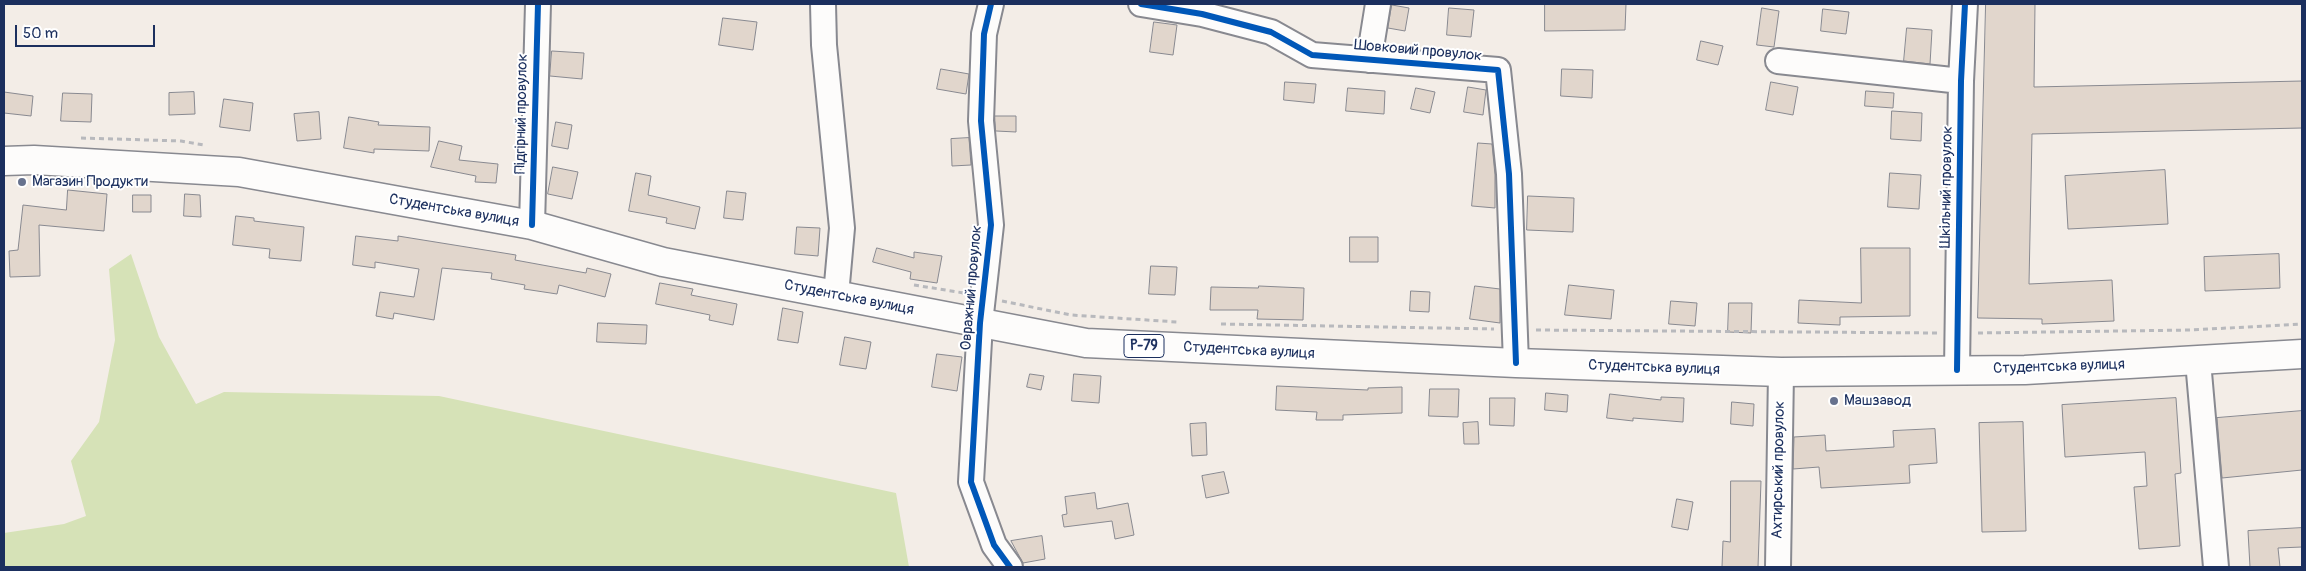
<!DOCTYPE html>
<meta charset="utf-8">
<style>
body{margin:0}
#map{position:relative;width:2306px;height:571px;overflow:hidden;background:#f3ede7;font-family:Pangolin,sans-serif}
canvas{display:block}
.frame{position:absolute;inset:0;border:5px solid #1b2f5e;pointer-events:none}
.scale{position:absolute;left:15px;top:25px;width:140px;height:22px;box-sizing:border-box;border:2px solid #1b2f5e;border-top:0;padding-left:6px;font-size:15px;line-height:18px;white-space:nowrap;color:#1b2f5e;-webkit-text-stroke:4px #fff;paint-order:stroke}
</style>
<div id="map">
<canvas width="2306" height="571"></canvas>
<div class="frame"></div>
<div class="scale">50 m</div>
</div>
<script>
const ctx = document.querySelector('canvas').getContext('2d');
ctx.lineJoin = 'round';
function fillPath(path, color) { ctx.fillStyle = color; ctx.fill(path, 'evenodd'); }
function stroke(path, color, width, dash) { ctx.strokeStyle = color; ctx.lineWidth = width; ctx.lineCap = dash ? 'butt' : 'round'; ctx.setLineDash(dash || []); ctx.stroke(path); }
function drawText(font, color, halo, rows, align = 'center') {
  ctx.font = font + ' Pangolin,sans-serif'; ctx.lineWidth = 4; ctx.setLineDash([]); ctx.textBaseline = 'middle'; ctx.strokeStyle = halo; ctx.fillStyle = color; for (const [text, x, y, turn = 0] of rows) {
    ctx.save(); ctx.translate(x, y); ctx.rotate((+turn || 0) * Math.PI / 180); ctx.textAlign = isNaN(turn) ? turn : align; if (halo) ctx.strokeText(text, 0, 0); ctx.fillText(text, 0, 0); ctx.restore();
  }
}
const green = new Path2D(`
 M131 254 159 337 196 404 224 392 439 396 896 493 909 567H4V533L64 524 86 516 71 461 99 422 115 340 109 269Z`);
const building = new Path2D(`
 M1545 4H1626L1625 30 1545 31Z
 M1986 4H2035L2034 87 2302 81V128L2032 134 2029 284 2112 280 2114 321 2042 324V319L1978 318Z
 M1392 5 1409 8 1405 31 1388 28Z
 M1449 8 1474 10 1471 37 1447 35Z
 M1762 8 1779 11 1774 47 1757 45Z
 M1823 9 1849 12 1846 34 1821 31Z
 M723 18 757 22 753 50 719 45Z
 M1154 22 1177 25 1173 55 1150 52Z
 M1907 28 1932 30 1930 64 1904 61Z
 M1701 41 1723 46 1718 65 1697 60Z
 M552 51 584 53 582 79 550 76Z
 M941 69 969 74 966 94 937 89Z
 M1562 69 1593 70 1592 98 1561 96Z
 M1285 82 1316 84 1314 103 1284 100Z
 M1771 82 1798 87 1793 115 1766 110Z
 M1468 87 1486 90 1483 115 1464 112Z
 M1348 88 1385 91 1384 114 1346 111Z
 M1416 88 1435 92 1430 113 1411 109Z
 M1866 91 1894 93 1893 108 1865 106Z
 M4 92 33 96 31 116 4 113Z
 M194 92 195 114 169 115V93Z
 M63 93 92 94 91 122 61 121Z
 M224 99 253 103 250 131 220 127Z
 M1892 111 1922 113 1921 141 1891 139Z
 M319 112 321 139 297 141 294 114Z
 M995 116H1016V132L996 131Z
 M349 117 379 122 378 125 430 127 429 151 374 149V153L344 148Z
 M556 122 572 125 568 149 552 146Z
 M969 138 971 165 952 166 951 139Z
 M439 141 462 146 459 160 498 164 496 183 475 182 476 176 431 167Z
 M1478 143 1492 144 1495 175V208L1472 206Z
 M553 167 578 172 572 199 548 194Z
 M2165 170 2168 224 2068 229 2065 176Z
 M636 173 651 176 648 195 700 207 695 229 666 223 667 218 629 211Z
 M1890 173 1921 175 1919 209 1888 207Z
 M68 190 107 194 104 231 39 225 40 276 10 277 9 251 18 250 23 205 66 210Z
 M727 191 746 193 743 220 724 218Z
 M185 194 200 195 201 217 184 216Z
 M133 195H151V212H133Z
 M1528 196 1574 198 1573 232 1527 230Z
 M236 216 254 218V221L304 227 301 261 269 258 270 249 233 245Z
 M797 227 820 228 818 256 795 254Z
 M356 236 398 241V236L516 255 515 260 586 273 587 268 611 274 605 297 559 285 557 294 524 289 525 285 491 279 492 273 442 268 434 320 394 313 393 319 376 316 380 292 414 297 419 269 375 262V268L353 265Z
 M1350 237H1378V262H1350Z
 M877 248 914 258V252L942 256 937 283 910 279 911 272 873 262Z
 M1861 248H1910V316L1840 317V325L1798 323 1799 300 1861 303Z
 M2279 254 2280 288 2205 291 2204 257Z
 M1151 266 1177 267 1175 295 1149 294Z
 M660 283 693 289 691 295 737 304 733 325 709 320 710 315 656 304Z
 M1569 285 1614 290 1611 319 1565 315Z
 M1259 286 1304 288 1303 320 1257 319 1258 310H1210L1211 287 1258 288Z
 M1475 286 1500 289V323L1470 319Z
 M1411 291 1430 292 1429 312 1410 311Z
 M1671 301 1697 303 1695 326 1669 324Z
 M1729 303H1752L1751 333 1728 332Z
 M783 308 803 312 798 343 778 340Z
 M598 323 647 325 646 344 597 342Z
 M845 337 871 342 866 369 840 365Z
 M937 354 962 357 957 391 932 387Z
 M1030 374 1044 376 1041 390 1027 387Z
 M1074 374 1101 376 1099 403 1072 401Z
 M1277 386 1368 390V388L1402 387V413L1343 415V420H1316L1317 412 1276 410Z
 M1430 389H1459L1458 417 1429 416Z
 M1546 393 1568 395 1567 412 1545 410Z
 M1610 394 1661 400V397L1684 398 1683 422 1633 418V421L1607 418Z
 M1490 398H1515L1514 426 1490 425Z
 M2176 398 2181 473 2175 474 2180 546 2139 549 2134 487 2147 486 2145 452 2065 457 2062 405Z
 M1732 402 1754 404 1753 426 1731 424Z
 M2302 411V470L2222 478 2217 418Z
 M1478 422 1479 444H1464L1463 423Z
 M2023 422 2026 531 1982 532 1979 423Z
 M1206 423 1207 455 1192 456 1190 424Z
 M1935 429 1937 463 1909 465 1910 483 1821 488 1819 467 1793 469 1794 437 1825 435 1826 451 1894 447 1893 431Z
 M1224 472 1229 493 1206 498 1202 476Z
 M1731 481H1761L1758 567H1722L1723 541 1730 542Z
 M1095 493 1097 509 1128 503 1134 535 1115 539 1112 521 1064 527 1062 515 1067 514 1065 497Z
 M1677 499 1693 502 1688 530 1672 527Z
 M2302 528V547L2278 548 2280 567H2250L2248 531Z
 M1042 536 1045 559 1023 563 1011 541Z`);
const path = new Path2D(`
 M81 138 181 141 204 145
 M914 285 964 293
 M1002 301 1071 315 1177 322
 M1221 324 1494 329
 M1536 330 1937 333
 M1978 333 2191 330 2302 324`);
const minor = new Path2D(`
 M823 4 824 45 842 228 836 295
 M991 4 984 34 981 121 991 225 980 323 971 482 994 545 1010 567
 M1141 4 1202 14 1271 32 1312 55 1498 70 1509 174 1516 363
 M1369 60 1378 4
 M1778 61 1961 81
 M532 225 538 4
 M2198 361 2216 567
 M1957 370 1961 81 1965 4
 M1778 567 1781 372`);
const major = new Path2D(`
 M4 161 34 160 239 172 532 225 663 262 1086 343 1516 363 1781 372 2025 370 2302 354`);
const cycleway = new Path2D(`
 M991 4 984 34 981 121 991 225 980 323 971 482 994 545 1010 567
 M1141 4 1202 14 1271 32 1312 55 1498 70 1509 174 1516 363
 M532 225 538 4
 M1957 370 1961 81 1965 4`);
const markers = [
 [22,182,5,"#67728e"],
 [1834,401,5,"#67728e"]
];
const shields = [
 [1144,346,40]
];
const shieldNames = [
 ["Р-79",1144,346]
];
const streetNames = [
 ["Шовковий провулок",1418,51,5],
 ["Підгірний провулок",522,114,-89],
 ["Шкільний провулок",1947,187,-89],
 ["Студентська вулиця",454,211,10],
 ["Овражний провулок",972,288,-85],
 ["Студентська вулиця",849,298,11],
 ["Студентська вулиця",1249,351,3],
 ["Студентська вулиця",2059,367,-2],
 ["Студентська вулиця",1654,368,2],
 ["Ахтирський провулок",1779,470,-89]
];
const poiNames = [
 ["Магазин Продукти",32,182],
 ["Машзавод",1844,401]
];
fillPath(green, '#d6e2b7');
fillPath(building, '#e1d6cc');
stroke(building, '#888990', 1);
stroke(minor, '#888990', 28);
stroke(major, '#888990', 31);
stroke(path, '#b8b9bd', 3, [5, 4]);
stroke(minor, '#fdfcfb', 24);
stroke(major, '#fdfcfb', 28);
stroke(cycleway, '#0057b8', 6);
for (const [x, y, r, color] of markers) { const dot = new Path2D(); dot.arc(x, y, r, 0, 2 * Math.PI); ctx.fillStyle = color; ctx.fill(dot); stroke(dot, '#fff', 2); }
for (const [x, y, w] of shields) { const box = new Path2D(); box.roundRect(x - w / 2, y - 11.5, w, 23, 4); ctx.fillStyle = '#fff'; ctx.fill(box); stroke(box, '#1b2f5e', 1); }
drawText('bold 14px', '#1b2f5e', null, shieldNames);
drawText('15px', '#1b2f5e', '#fff', streetNames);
drawText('15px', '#1b2f5e', '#fff', poiNames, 'left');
</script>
